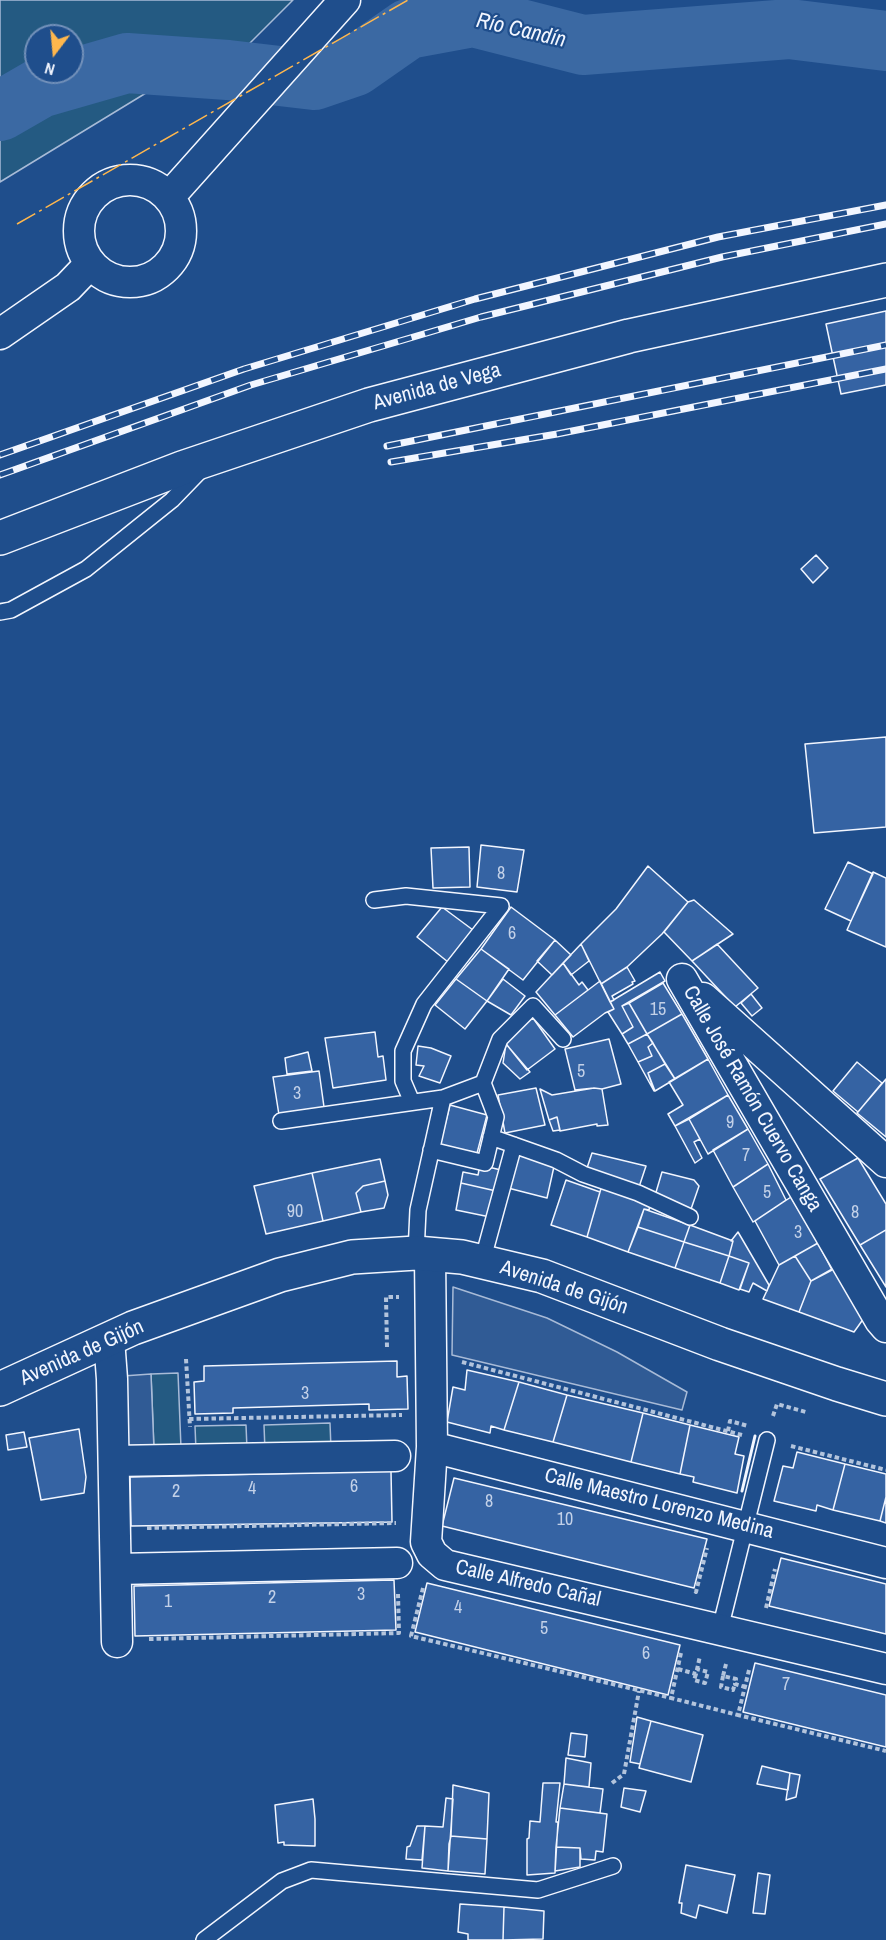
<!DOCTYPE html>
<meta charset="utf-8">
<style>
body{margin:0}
#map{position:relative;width:886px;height:1940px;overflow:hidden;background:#1f4e8c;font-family:"Archivo Narrow",sans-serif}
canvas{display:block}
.north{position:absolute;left:24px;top:24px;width:60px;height:60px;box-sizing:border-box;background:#1f4e8c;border:2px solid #7391ba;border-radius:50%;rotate:196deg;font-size:16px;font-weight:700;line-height:24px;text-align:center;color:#f2f6ff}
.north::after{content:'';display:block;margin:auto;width:21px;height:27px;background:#ffb74d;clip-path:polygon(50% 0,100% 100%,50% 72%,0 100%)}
</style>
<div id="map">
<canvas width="886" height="1940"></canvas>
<div class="north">N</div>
</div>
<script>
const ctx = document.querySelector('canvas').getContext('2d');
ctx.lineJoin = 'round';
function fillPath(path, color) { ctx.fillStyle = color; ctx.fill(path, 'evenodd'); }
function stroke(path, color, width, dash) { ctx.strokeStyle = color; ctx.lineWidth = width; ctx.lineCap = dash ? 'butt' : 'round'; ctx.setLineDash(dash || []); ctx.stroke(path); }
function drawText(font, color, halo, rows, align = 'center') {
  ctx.font = font + ' "Archivo Narrow",sans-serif'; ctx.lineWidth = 4.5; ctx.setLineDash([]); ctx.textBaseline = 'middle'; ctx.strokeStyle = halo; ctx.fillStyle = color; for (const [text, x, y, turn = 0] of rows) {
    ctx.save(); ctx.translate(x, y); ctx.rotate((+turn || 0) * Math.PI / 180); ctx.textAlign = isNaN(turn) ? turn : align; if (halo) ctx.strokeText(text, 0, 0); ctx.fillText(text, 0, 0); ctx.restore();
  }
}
const green = new Path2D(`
 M0 0H293L244 49 146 93 0 182ZM36 36H72V72H36Z
 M178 1373 181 1448 154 1450 151 1374Z
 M330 1423 331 1449 265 1451 264 1425Z
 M246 1425 247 1449 196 1451 195 1426Z`);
const parking = new Path2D(`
 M453 1287 547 1318 617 1352 687 1392 682 1410 452 1355Z
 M151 1374 154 1450H127L123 1376Z`);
const river = new Path2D(`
 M0 111 40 88 127 63 228 70 314 80 355 66 408 29 473 17 583 45 789 29 886 41`);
const building = new Path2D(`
 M886 311V385L841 394 826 324Z
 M816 555 828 568 813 583 801 569Z
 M886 737V827L814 833 805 744Z
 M481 845 524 850 517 892 477 887Z
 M469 847 470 887 433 888 431 848Z
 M848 862 873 874 851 921 825 909Z
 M648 866 688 902 662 934 627 967 601 984 581 944 616 909Z
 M873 872 886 878V947L847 930Z
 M694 900 733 934 692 961 664 932 688 902Z
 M442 907 473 930 448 962 417 937Z
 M511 907 555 940 523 980 481 949Z
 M555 940 571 955 552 975 537 961Z
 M581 944 589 961 571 975 563 963Z
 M717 944 758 988 735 1007 692 961Z
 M481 949 509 969 487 1001 456 979Z
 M563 963 579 985 582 982 588 990 555 1015 536 992Z
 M627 967 635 981 632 982 633 984 612 996 614 1000 610 1002 601 984Z
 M660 972 665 981 622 1006 633 1027 622 1034 608 1012 614 1009 610 1002Z
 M456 979 487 1001 465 1029 435 1005Z
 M503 979 525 996 511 1015 487 1001Z
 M600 981 614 1009 605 1013 573 1037 555 1015Z
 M663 983 682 1014 647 1034 629 1003Z
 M751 994 762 1008 752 1016 741 1003Z
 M629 1003 647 1034 628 1044 622 1034 633 1027 622 1006Z
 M682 1014 708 1059 675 1079 647 1034Z
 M533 1018 555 1049 527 1070 503 1040Z
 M375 1032 378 1057 383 1056 386 1080 333 1088 325 1038Z
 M647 1034 653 1043 648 1047 652 1056 638 1062 628 1044Z
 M609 1039 621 1084 602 1089 594 1088 575 1090 565 1049Z
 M653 1043 665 1064 648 1073 654 1091 638 1062 652 1056 648 1047Z
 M506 1044 530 1072 520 1079 503 1063Z
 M418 1046 431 1048 451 1056 440 1083 419 1076 424 1066 416 1065Z
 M308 1052 312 1071 287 1074 285 1058Z
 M708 1059 728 1095 675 1126 668 1114 683 1105 669 1082Z
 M857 1062 882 1083 858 1112 833 1091Z
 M665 1064 675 1079 655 1091 648 1073Z
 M319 1071 324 1107 279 1115 273 1077Z
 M886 1079V1137L857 1113Z
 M536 1088 545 1125 505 1133 498 1095Z
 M594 1088 602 1089 608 1125 597 1126V1124L560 1131 557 1117 549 1120 540 1089 552 1095Z
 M728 1095 748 1129 708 1154 689 1119Z
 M450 1105 487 1115 476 1157 439 1148Z
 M557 1117 560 1130 553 1131 549 1120Z
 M689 1119 700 1139 694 1142 702 1158 695 1163 675 1126Z
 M748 1129 768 1164 733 1187 713 1150Z
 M519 1151 555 1162 547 1198 508 1188Z
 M592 1153 646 1166 638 1190 586 1171Z
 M858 1158 886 1204V1230L860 1245 820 1179Z
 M380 1159 385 1181 363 1186 356 1193 361 1212 323 1221 312 1173Z
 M768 1164 786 1200 753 1222 733 1187Z
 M480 1165 501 1170 496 1191 461 1183 463 1172 478 1175Z
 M662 1172 694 1180 699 1186 690 1212 654 1199Z
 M312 1173 323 1221 266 1234 254 1186Z
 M566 1180 600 1192 587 1237 551 1225Z
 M385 1181 388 1195 384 1208 361 1212 356 1193 363 1186Z
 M461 1183 496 1191 490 1217 456 1210Z
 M602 1185 651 1201 649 1210 644 1209 628 1252 587 1237Z
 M791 1197 818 1243 779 1265 755 1221Z
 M644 1209 690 1225 684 1242 638 1227Z
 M690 1225 733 1241 729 1256 684 1242Z
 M638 1227 684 1242 675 1268 628 1252Z
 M886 1230V1287L860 1245Z
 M738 1232 769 1285 767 1291 753 1283 749 1292 740 1289 749 1263 729 1256 733 1241H731Z
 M684 1242 729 1256 720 1283 675 1268Z
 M818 1243 832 1270 811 1281 795 1256Z
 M729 1256 749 1263 739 1290 720 1283Z
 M795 1256 811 1281 799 1312 763 1299 779 1265Z
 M834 1268 864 1318 854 1332 799 1312 811 1281Z
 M397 1361V1377L407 1376 408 1409 369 1410V1404L233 1408V1413L195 1414 194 1382 204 1381V1366Z
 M467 1370 519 1382 504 1430 491 1426 490 1433 447 1422 453 1387 465 1390Z
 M519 1382 567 1395 553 1442 504 1430Z
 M567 1395 643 1413 631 1462 553 1442Z
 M643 1413 690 1425 680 1474 631 1462Z
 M690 1425 739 1437 735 1454 744 1456 737 1493 693 1482 694 1477 680 1474Z
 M79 1429 86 1477 84 1493 41 1500 29 1438Z
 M24 1432 27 1447 8 1450 6 1435Z
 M797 1452 845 1464 833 1510 817 1505 816 1511 774 1501 783 1466 793 1468Z
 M845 1464 886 1474V1497L880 1521 833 1510Z
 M391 1471 392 1522 131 1526 130 1477Z
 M454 1478 707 1539 694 1588 442 1526Z
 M886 1497V1523L880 1521Z
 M781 1558 886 1584V1634L769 1606Z
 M394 1580 396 1630 135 1636 134 1586Z
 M427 1583 680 1645 668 1695 415 1632Z
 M755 1663 886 1695V1747L743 1712Z
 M637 1717 651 1721 640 1764 630 1762Z
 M651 1721 703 1735 691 1782 639 1768Z
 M571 1733 587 1735 585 1757 568 1755Z
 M566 1758 591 1763 589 1787 564 1784Z
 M762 1766 790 1773 788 1790 757 1784Z
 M790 1773 800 1775 796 1797 786 1800Z
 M543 1783H560L556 1822H558L555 1873 527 1875V1839L529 1838 530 1821 540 1822Z
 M564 1784 603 1789 600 1813 560 1808Z
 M453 1785 489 1793 487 1839 451 1836Z
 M624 1788 646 1791 640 1812 621 1807Z
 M446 1798 453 1799 448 1871 422 1868 425 1826 443 1827Z
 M313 1799 315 1819V1846L284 1845V1842L278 1843 275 1805Z
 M560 1808 607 1814 603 1852 596 1851 595 1860 581 1859 580 1848 556 1847Z
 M417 1826H425L422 1860 406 1859 407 1847 410 1846Z
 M451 1836 487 1839 485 1874 448 1871 449 1844Z
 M556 1847 580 1848V1867L555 1871Z
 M686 1865 735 1875 727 1913 699 1905 696 1918 681 1913 682 1903H679Z
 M758 1873 770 1875 765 1914 753 1913Z
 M460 1904 504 1907 503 1940H468V1934L458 1932Z
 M504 1907 544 1911 543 1939 503 1940Z`);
const path = new Path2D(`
 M387 1347 386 1297H399
 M186 1359 190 1427
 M462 1362 742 1435
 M773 1416 777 1404 806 1412
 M189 1419 402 1415
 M728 1431 730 1421 748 1426
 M791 1446 886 1470
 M147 1528 396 1523
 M423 1588 411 1636 671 1698
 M695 1591 696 1592 707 1548
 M766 1608 775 1569
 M149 1639 399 1633 398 1594
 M681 1653 671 1698 738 1715
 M726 1664 723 1676 736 1679 735 1684 745 1687
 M678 1669 696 1674 700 1656
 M749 1670 738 1715 886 1751
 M696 1674 694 1680 705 1683 708 1672 697 1669
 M723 1676 721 1687 733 1690 735 1684
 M612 1783 624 1774 639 1691`);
const lane = new Path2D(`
 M0 612 11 610 86 569 172 500 201 470
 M374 900 406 896 501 906 424 1004 403 1051V1081L412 1102
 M483 1083 500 1039 533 1006 563 1039
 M281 1121 443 1098 483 1083 496 1117 485 1163 431 1150
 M491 1137 556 1160 583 1174 638 1193 690 1217
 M416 1253 418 1210 443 1098
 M482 1262 514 1145
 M720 1629 767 1440
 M204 1940 282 1881 311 1870 538 1890 613 1866`);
const street = new Path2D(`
 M79 231a51 51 0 1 1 102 0a51 51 0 1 1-102 0Z
 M169 197 345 0
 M0 334 68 287 90 264
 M682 979 880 1320 886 1327
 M703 998 886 1162
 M430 1255 432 1447 426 1542 432 1554 445 1565 886 1669
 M109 1339 112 1379 117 1642
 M432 1447 886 1563
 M114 1461 395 1456
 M117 1569 397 1563`);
const secondary = new Path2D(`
 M0 538 182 468 369 405 629 336 886 280
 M0 1389 133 1328 280 1275 352 1257 416 1253 462 1257 542 1276 720 1344 837 1384 886 1399`);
const rail = new Path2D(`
 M387 446 886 345
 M0 455 244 369 475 299 718 237 886 205
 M391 462 557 434 886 369
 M0 475 251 385 481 317 722 257 886 224`);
const wall = new Path2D(`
 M742 1491 755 1436`);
const power = new Path2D(`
 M17 224 408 0`);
const numberNames = [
 ["8",501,874],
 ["6",512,934],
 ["15",658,1010],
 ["5",581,1072],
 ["3",297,1094],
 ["9",730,1123],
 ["7",746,1156],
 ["5",767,1193],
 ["90",295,1212],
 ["8",855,1213],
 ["3",798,1233],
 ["3",305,1394],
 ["6",354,1487],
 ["4",252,1489],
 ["2",176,1492],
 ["8",489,1502],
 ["10",565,1520],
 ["3",361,1595],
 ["2",272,1598],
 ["1",168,1602],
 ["4",458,1608],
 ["5",544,1629],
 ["6",646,1654],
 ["7",786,1685]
];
const streetNames = [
 ["Avenida de Vega",437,387,-15],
 ["Calle José Ramón Cuervo Canga",752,1099,60],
 ["Avenida de Gijón",564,1288,18],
 ["Avenida de Gijón",82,1353,-24],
 ["Calle Maestro Lorenzo Medina",659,1504,14],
 ["Calle Alfredo Cañal",528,1584,13]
];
const waterNames = [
 ["Río Candín",521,31,13]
];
fillPath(green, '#245a82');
stroke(green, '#a8bbd7', 1.5);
fillPath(parking, '#305b95');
stroke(parking, '#a8bbd7', 1.5);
stroke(river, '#3b69a3', 60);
fillPath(building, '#3563a3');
stroke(building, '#f2f6ff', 1.5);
stroke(lane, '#f2f6ff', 18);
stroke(street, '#f2f6ff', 33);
stroke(secondary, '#f2f6ff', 36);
stroke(path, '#b3c4dc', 4, [4.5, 3]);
stroke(lane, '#1f4e8c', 15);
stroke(street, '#1f4e8c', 30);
stroke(secondary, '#1f4e8c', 33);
stroke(rail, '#f2f6ff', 7);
stroke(rail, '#1f4e8c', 4.5, [14]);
stroke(wall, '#f2f6ff', 3);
stroke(power, '#ffb74d', 1.5, [21, 4.5, 3, 4.5]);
drawText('18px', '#c3d1e8', null, numberNames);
drawText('21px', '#f2f6ff', '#1f4e8c', streetNames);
drawText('italic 22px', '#f2f6ff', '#1f4e8c', waterNames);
</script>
